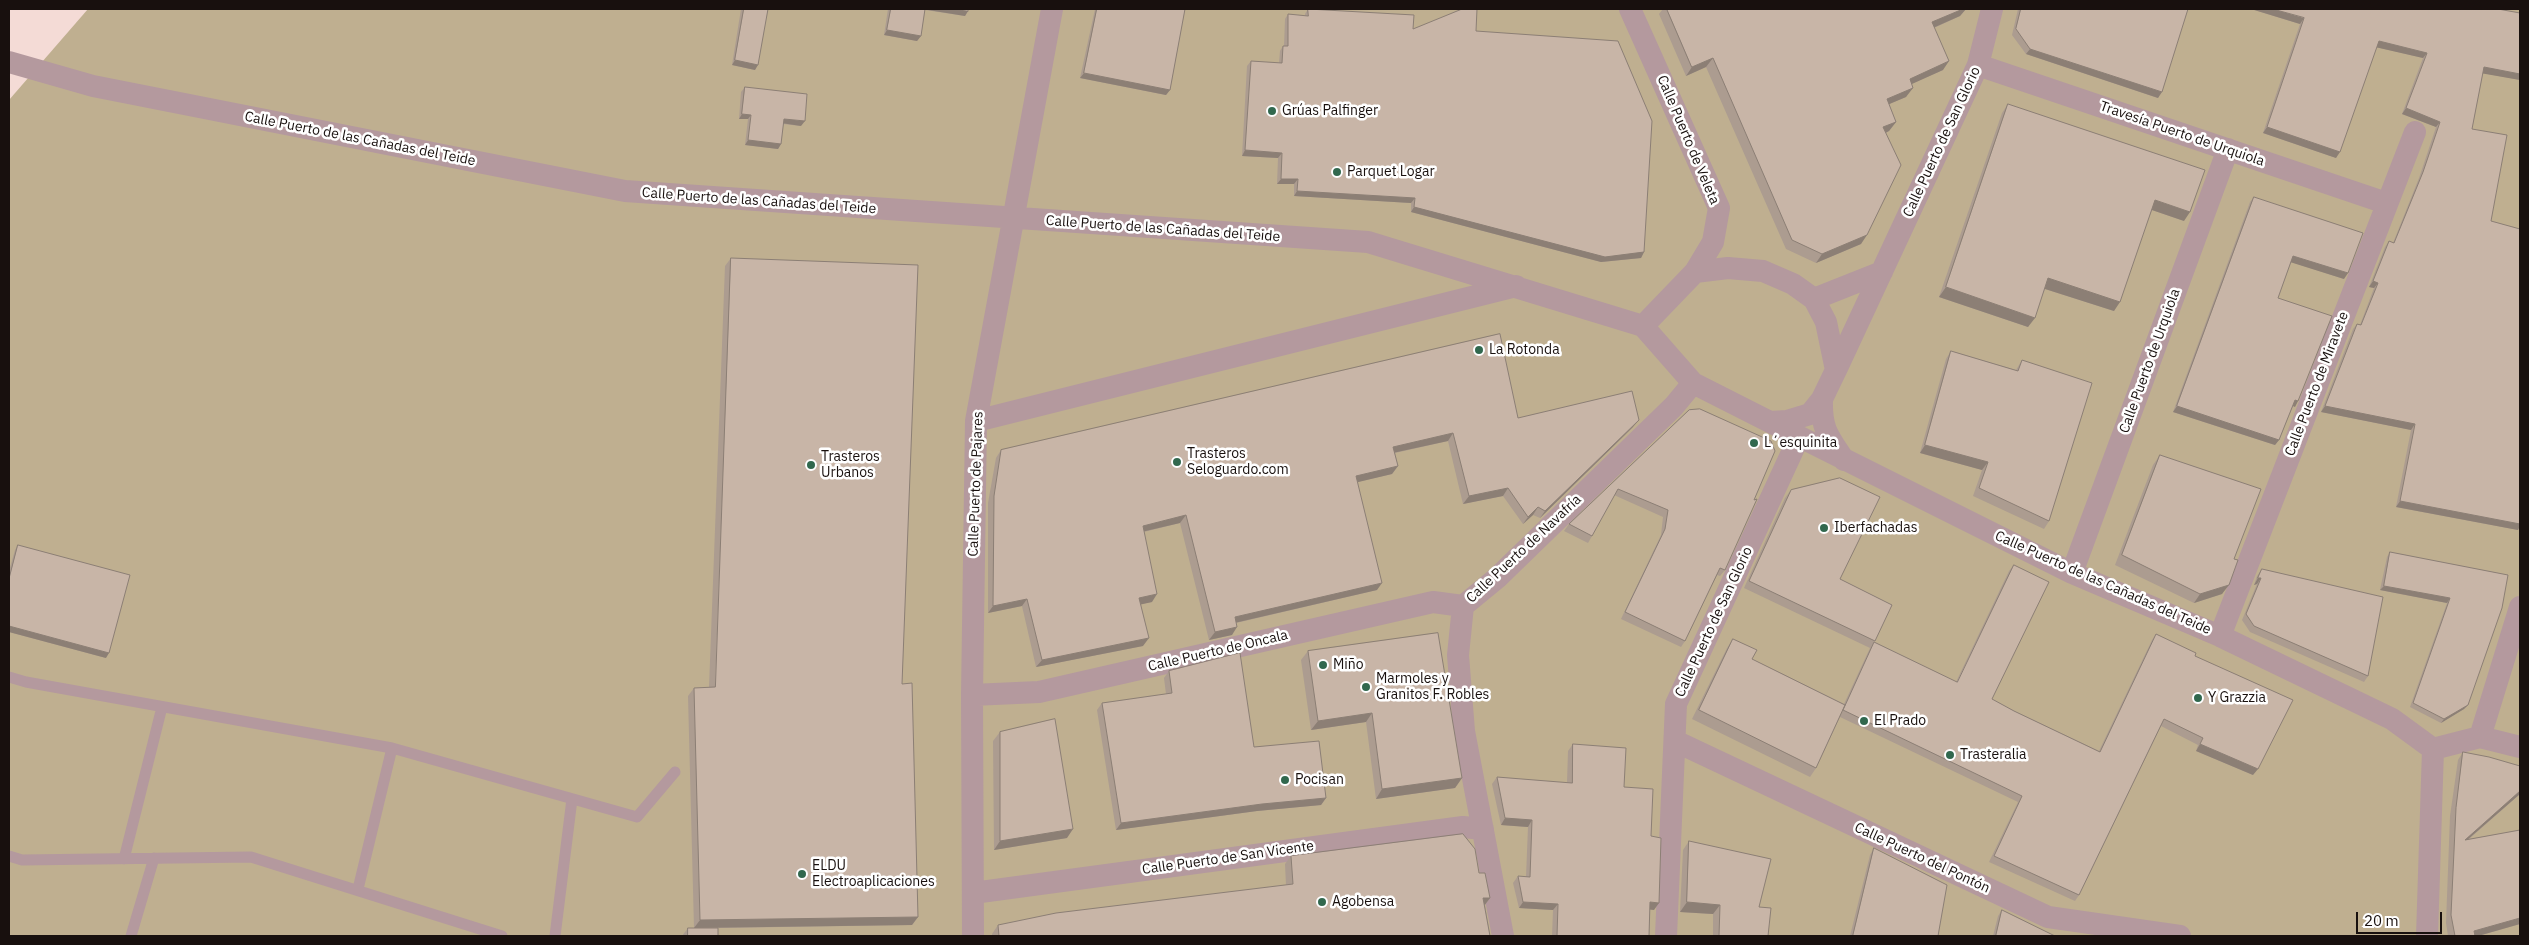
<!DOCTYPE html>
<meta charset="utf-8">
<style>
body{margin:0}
#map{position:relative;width:2529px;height:945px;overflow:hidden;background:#f4dbd6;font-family:"IBM Plex Sans",sans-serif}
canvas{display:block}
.frame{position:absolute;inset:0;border:10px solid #18100e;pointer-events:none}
.scale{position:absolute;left:2356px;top:912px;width:86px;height:22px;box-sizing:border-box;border:2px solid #18100e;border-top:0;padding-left:6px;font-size:15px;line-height:18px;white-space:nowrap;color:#18100e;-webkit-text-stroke:4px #fff;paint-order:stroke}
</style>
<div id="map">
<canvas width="2529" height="945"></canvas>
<div class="frame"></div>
<div class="scale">20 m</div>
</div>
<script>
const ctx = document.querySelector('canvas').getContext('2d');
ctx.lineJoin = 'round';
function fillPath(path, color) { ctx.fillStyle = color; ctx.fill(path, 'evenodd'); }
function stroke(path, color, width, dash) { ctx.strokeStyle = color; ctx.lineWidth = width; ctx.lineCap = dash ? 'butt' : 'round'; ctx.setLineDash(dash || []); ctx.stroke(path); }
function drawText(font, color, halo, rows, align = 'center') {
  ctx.font = font + ' "IBM Plex Sans",sans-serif'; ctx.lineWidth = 5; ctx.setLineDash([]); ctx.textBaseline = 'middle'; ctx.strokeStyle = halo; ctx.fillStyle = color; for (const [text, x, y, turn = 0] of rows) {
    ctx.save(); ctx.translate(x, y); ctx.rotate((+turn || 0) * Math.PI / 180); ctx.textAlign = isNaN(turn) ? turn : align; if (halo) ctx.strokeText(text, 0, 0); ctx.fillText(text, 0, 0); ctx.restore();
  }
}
const green = new Path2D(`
 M88 9H2520V936H9V100Z`);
const service = new Path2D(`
 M9 677 26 682 392 748 637 817 675 772
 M9 856 22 860 251 857 502 936
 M124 859 162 707
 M358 889 392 748
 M131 936 154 858
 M555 936 572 799`);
const minor = new Path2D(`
 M1630 9 1719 208 1713 242 1695 272
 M9 62 93 86 625 191 1368 242 1643 326
 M1978 65 2386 203
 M1728 268 1763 271 1793 284 1814 299 1826 322 1836 370 1822 399 1810 414 1787 421 1770 422 1693 383 1643 326 1695 272Z
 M1814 299 1882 272
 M1836 370 1978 65 1992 9
 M1822 399C1821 429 1828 436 1844 460
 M976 421 1516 286
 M1770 422 2072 573 2220 636 2392 719 2433 749
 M2072 573 2228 149
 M2220 636 2415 132
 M972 695 1039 692 1433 602 1463 606
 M2480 737 2520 607
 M1675 741 2048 917 2180 936
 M973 893 1463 827 1483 829
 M973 936 972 695 976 421 1052 9
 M1503 936 1464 731 1458 655 1463 606 1497 578 1674 406 1693 383
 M1666 936 1676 704 1799 437
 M2427 936 2433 749 2480 737 2520 747`);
const wall = new Path2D(`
 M741 9H768L755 70 732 65Z
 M888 9H968V11L965 16 925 10 921 36 917 41 884 35Z
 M1095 9H1185L1170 90 1166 95 1080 78Z
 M1308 9 1413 29 1476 31 1644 252 1641 258 1601 262 1411 212V203L1294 196V184H1277L1278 158 1242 156 1247 66 1251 61 1279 63 1280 51 1283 46H1284L1285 19 1288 14 1305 16V14Z
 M1663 9H1966L1960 16 1934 28 1943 70 1911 84 1906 97 1889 104 1896 122 1889 131 1886 133 1861 244 1816 263 1786 249 1706 67 1686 76 1659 14Z
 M2018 9H2188L2158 98 2026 54 2012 35Z
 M2251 9H2498L2520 80 2483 73 2472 129 2491 221 2520 229V526L2518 530 2396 507 2411 430 2321 412 2353 329 2357 324 2360 325 2374 288 2369 287 2385 247 2389 241 2393 243 2419 178 2436 127 2402 114 2423 58 2376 47 2336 158 2263 133 2300 24Z
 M745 87 801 126 783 124 781 144 778 149 745 145 748 119H739L741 92Z
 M2008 104 2184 221 2152 210 2114 311 2045 289 2028 327 1939 297 2002 113Z
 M2254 197 2344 279 2291 262 2278 298 2295 407 2293 406 2279 440 2275 445 2173 412 2250 202Z
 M731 258 902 684 918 917 912 925 718 928V936H682L688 928H694L688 696 694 688 709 687 725 266Z
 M1951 351 2016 370 2022 360 2049 521 2044 529 1973 496 1982 470 1920 453 1946 359Z
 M1689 410 1754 500 1725 570 1720 576 1717 575 1685 641 1681 647 1621 619 1661 535 1663 517 1614 495 1592 536 1588 543 1564 531 1569 524Z
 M1518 418 1633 427 1540 518 1533 515 1523 524 1503 496 1463 504 1448 441 1395 453 1398 466 1392 474 1357 482 1377 590 1236 623 1232 635 1209 640 1180 523 1144 532 1152 602 1141 604 1143 646 1036 667 1022 606 988 613V503L996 458 1001 450Z
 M2160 455 2234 559 2222 594 2194 603 2115 565 2153 465Z
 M1791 490 1840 579 1892 605 1874 642 1956 682 2009 571 2014 565 1992 699 2014 711 2099 751 2152 640 2156 634 2195 656 2253 775 2196 751 2198 745 2161 726 2079 895 2075 901 1989 862 2018 802 1840 717 1816 768 1810 777 1692 719 1727 648 1733 639 1752 659 1844 704 1870 648 1744 588 1785 498Z
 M18 545 106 658 9 632V571L15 550Z
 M2390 552 2508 575 2468 705 2464 709 2441 723 2410 707 2447 603 2380 590 2387 557Z
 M2262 569 2368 676 2364 682 2250 632 2242 620 2257 584 2254 585 2257 576Z
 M1308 651 1462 778 1455 788 1376 799 1366 722 1311 730 1301 660Z
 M1169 671 1254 747 1326 798 1321 805 1257 811 1116 830 1097 710 1102 703 1166 694 1164 678Z
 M1000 732 1067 838 994 850 993 741Z
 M1573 744 1624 787 1651 836 1654 910 1650 909 1649 936H1552L1553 910 1519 908 1513 883 1518 876 1526 877 1528 827 1501 825 1492 784 1497 777 1567 783 1568 751Z
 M2463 752 2520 794 2469 839 2520 830V924L2478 936H2448L2446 923 2450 816 2458 760Z
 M1689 841 1759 907 1768 936H1713V914L1680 912 1683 850Z
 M1874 848 1938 936H1850L1870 855Z
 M1291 856 1479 873 1490 898 1485 905 1490 936H992V934L998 925 1286 885 1285 864Z
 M2002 910 2055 936H1993L1998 916Z`);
const shadedWall = new Path2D(`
 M922 9H953L968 11 965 16Z
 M1963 9H1966L1960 16 1926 31 1932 22Z
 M2251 9H2273L2304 18 2300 24Z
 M887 30 921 36 917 41 884 35Z
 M2379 41 2427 53 2423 58 2375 47Z
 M2030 49 2162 92 2158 98 2026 54Z
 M1713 58 1706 67 1686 76 1692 67Z
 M735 60 758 65 755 70 732 65Z
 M1949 61 1943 70 1903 88 1910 79Z
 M2484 67 2520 74V80L2480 73Z
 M1084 73 1170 90 1166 95 1080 78Z
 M1913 88 1906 97 1880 108 1887 99Z
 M2406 108 2440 122 2436 127 2402 114Z
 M742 114 751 115 748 119H739Z
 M784 119 805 121 801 126 781 123Z
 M1896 122 1889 131 1877 137 1883 127Z
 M2267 127 2340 152 2336 158 2263 133Z
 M748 140 781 144 778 149 745 145Z
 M1245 150 1282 153 1278 158 1242 156Z
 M1281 179H1298L1294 184H1277Z
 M1297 191 1415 198 1411 203 1294 196Z
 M2155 200 2190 212 2184 221 2149 209Z
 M1414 207 1644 252 1641 258 1601 262 1411 212Z
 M1867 235 1861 244 1816 263 1822 254Z
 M2293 256 2348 273 2344 279 2290 262Z
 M2048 278 2120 302 2114 311 2042 288Z
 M2373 281 2378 283 2374 288 2369 287Z
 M1946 287 2035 318 2028 327 1939 297Z
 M2295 400 2298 401 2295 407 2291 405Z
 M2177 406 2279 440 2275 445 2173 412Z
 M2325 406 2415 424 2411 430 2321 412Z
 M1639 420 1633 427 1540 518 1545 511Z
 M1453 433 1448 441 1388 454 1393 447Z
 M1925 445 1988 462 1982 470 1920 453Z
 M1398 466 1392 474 1350 484 1356 476Z
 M1508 488 1503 496 1463 504 1469 496Z
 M2400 501 2520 524V526L2518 530 2396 507Z
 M1538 507 1533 515 1523 524 1528 517Z
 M1186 515 1180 523 1137 533 1143 526Z
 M2258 578H2261L2257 584 2254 585Z
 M1382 583 1377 590 1230 624 1235 617Z
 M2229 585 2222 594 2194 603 2200 594Z
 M2384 586 2450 598 2447 603 2380 590Z
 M1157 594 1152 602 1134 606 1139 598Z
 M1027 599 1022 606 988 613 993 606Z
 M9 626 109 653 106 658 9 632Z
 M1237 627 1232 635 1209 640 1215 632Z
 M1149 638 1143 646 1036 667 1042 660Z
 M2468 705 2464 709 2441 723 2444 719Z
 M1372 713 1366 722 1311 730 1318 721Z
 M2200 744 2258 769 2253 775 2196 751Z
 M1462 778 1455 788 1376 799 1382 789Z
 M2520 791V794L2459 847 2465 840Z
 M1326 798 1321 805 1257 811 1116 830 1121 823 1262 804Z
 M1505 818 1532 820 1528 827 1501 825Z
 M1073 829 1067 838 994 850 1000 841Z
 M1483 898H1490L1484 906Z
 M1523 902 1558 904 1553 910 1519 908Z
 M1650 902 1659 903 1654 910 1645 909Z
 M1687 902 1720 905 1713 914 1680 912Z
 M918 917 912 925 694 928 700 920Z
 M2520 918V924L2478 936H2471L2474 931Z`);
const building = new Path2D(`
 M744 9H768L758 65 735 60Z
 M891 9H925L921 36 887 30Z
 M953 9H968V11Z
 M1097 9H1185L1170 90 1084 73Z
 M1308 9 1414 15 1413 29 1462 9H1477L1476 31 1618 41 1652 121 1644 252 1605 257 1414 207 1415 198 1297 191 1298 179H1281L1282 153 1245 150 1251 61 1282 63 1283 46H1288V14L1308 16Z
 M1667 9H1963L1932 22 1949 61 1910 79 1913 88 1887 99 1896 122 1883 127 1901 165 1867 235 1822 254 1792 240 1713 58 1692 67Z
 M2021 9H2188L2162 92 2030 49 2016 29Z
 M2273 9H2498L2520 13V74L2484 67 2472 129 2507 135 2491 221 2520 229V524L2400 501 2415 424 2325 406 2357 324 2361 325 2378 283 2373 281 2389 241 2394 243 2423 172 2440 122 2406 108 2427 53 2379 41 2340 152 2267 127 2304 18Z
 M745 87 807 94 805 121 784 119 781 144 748 140 751 115 742 114Z
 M2008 104 2205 170 2190 212 2155 200 2120 302 2048 278 2035 318 1946 287Z
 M2254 197 2363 233 2348 273 2293 256 2278 298 2332 316 2298 401 2295 400 2279 440 2177 406Z
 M731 258 918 265 902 684 912 683 918 917 700 920 694 688 715 687Z
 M1500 334 1518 418 1632 391 1639 420 1545 511 1538 507 1528 517 1508 488 1469 496 1453 433 1393 447 1398 466 1356 476 1382 583 1235 617 1237 627 1215 632 1186 515 1143 526 1157 594 1139 598 1149 638 1042 660 1027 599 993 606 994 496 1001 450Z
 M1951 351 2018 371 2022 360 2092 383 2049 521 1979 488 1988 462 1925 445Z
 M1700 409 1771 441 1775 451 1754 500 1757 499 1725 570 1720 568 1685 641 1625 612 1665 529 1668 510 1618 489 1592 536 1569 524 1689 410Z
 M2160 455 2261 489 2234 559 2238 560 2229 585 2200 594 2122 555Z
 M1840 478 1880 497 1840 579 1892 605 1875 641 1749 581 1791 490Z
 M18 545 130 575 109 653 9 626V579Z
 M2390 552 2508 575 2502 608 2468 705 2444 719 2413 703 2450 598 2384 586Z
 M2014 565 2049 582 1992 699 2014 711 2100 752 2156 634 2196 653 2195 656 2293 700 2258 769 2200 744 2203 738 2164 719 2079 895 1994 856 2022 796 1843 710 1874 642 1957 682Z
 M2262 569 2383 597 2368 676 2254 626 2246 614 2261 578H2258Z
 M1438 633 1462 778 1382 789 1372 713 1318 721 1308 651Z
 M1733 639 1757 650 1752 659 1845 705 1816 768 1699 710Z
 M1240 653 1254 747 1319 741 1326 798 1262 804 1121 823 1102 703 1172 693 1169 671Z
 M1055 719 1073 829 1000 841V732Z
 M1573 744 1626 748 1624 787 1653 789 1651 836 1661 838 1659 903 1650 902 1649 936H1557L1558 904 1523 902 1518 876 1530 877 1532 820 1505 818 1497 777 1572 783Z
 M2463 752 2489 757 2520 766V791L2465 840 2520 830V918L2474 931 2475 936H2455L2451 915 2456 808Z
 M1463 834 1475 849 1479 873H1485L1490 898H1483L1490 936H999L998 925 1056 913 1293 884 1291 856Z
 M1689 841 1771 859 1759 907 1771 908 1768 936H1719L1720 905 1687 902Z
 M1874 848 1947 885 1938 936H1853Z
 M2002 910 2055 936H1996Z
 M688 928H718V936H688Z`);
const markers = [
 [1272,111,5,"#31684e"],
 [1337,172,5,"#31684e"],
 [1479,350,5,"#31684e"],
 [1754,443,5,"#31684e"],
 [1177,462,5,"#31684e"],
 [811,465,5,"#31684e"],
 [1824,528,5,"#31684e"],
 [1323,665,5,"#31684e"],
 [1366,687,5,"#31684e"],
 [2198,698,5,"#31684e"],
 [1864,721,5,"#31684e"],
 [1950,755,5,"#31684e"],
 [1285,780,5,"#31684e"],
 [802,874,5,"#31684e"],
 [1322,902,5,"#31684e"]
];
const poiNames = [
 ["Grúas Palfinger",1282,111],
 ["Parquet Logar",1347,172],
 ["La Rotonda",1489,350],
 ["L´esquinita",1764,443],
 ["Trasteros",1187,454],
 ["Seloguardo.com",1187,470],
 ["Trasteros",821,457],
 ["Urbanos",821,473],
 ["Iberfachadas",1834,528],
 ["Miño",1333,665],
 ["Marmoles y",1376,679],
 ["Granitos F. Robles",1376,695],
 ["Y Grazzia",2208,698],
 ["El Prado",1874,721],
 ["Trasteralia",1960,755],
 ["Pocisan",1295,780],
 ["ELDU",812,866],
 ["Electroaplicaciones",812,882],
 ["Agobensa",1332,902]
];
const streetNames = [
 ["Travesía Puerto de Urquiola",2182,134,19],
 ["Calle Puerto de las Cañadas del Teide",360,139,11],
 ["Calle Puerto de Veleta",1688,140,67],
 ["Calle Puerto de San Glorio",1942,142,-65],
 ["Calle Puerto de las Cañadas del Teide",759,201,4],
 ["Calle Puerto de las Cañadas del Teide",1163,229,4],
 ["Calle Puerto de Urquiola",2150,361,-70],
 ["Calle Puerto de Miravete",2317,384,-69],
 ["Calle Puerto de Pajares",976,484,-88],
 ["Calle Puerto de Navafría",1524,549,-43],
 ["Calle Puerto de las Cañadas del Teide",2103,583,24],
 ["Calle Puerto de San Glorio",1714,622,-65],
 ["Calle Puerto de Oncala",1218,651,-13],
 ["Calle Puerto de San Vicente",1228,858,-8],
 ["Calle Puerto del Pontón",1922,858,25]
];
fillPath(green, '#bfaf90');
stroke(service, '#b4999e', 11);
stroke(minor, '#b4999e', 22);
fillPath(wall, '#ac9c90');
fillPath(shadedWall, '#8c7f75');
fillPath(building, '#c8b5a7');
stroke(building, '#8c7f75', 1);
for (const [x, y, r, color] of markers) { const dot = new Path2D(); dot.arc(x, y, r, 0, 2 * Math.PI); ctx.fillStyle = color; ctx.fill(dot); stroke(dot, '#fff', 2); }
drawText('14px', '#18100e', '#fff', poiNames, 'left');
drawText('14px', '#18100e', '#fff', streetNames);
</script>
